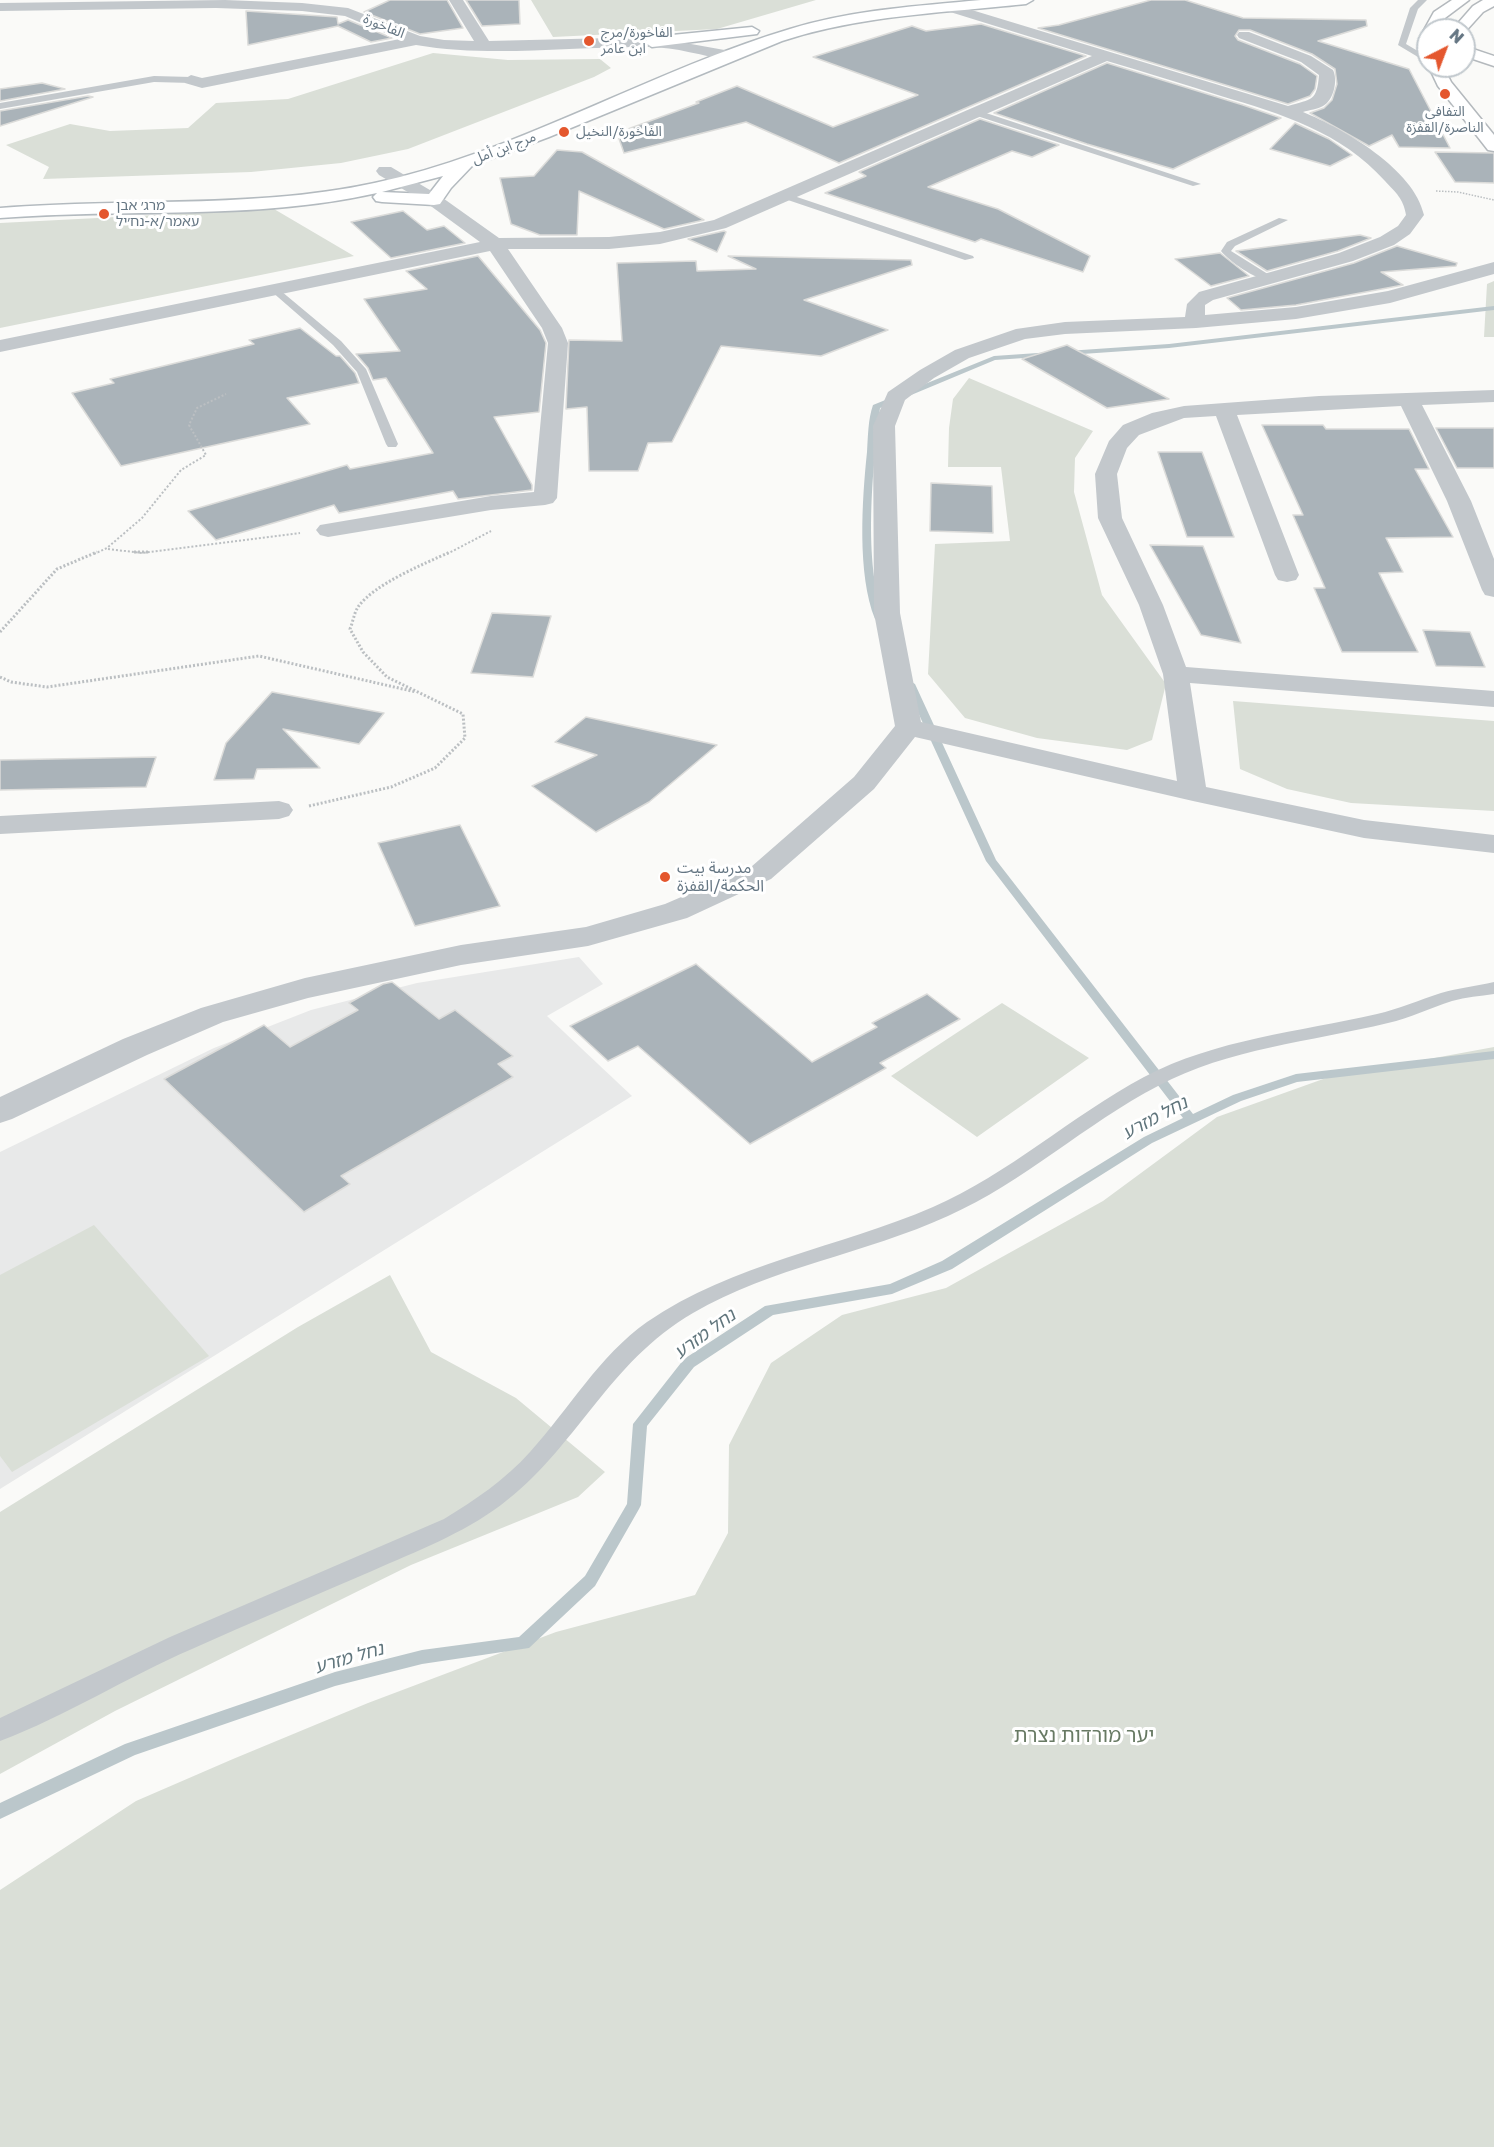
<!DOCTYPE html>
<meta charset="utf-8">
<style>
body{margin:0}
#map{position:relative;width:1494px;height:2147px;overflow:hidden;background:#fafaf8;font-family:"Golos Text",sans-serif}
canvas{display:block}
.north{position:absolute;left:1416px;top:18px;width:60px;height:60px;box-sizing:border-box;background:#fff;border:2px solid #c1c8cd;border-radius:50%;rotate:42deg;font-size:16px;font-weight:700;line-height:24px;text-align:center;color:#657683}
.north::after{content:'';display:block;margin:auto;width:21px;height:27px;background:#e4572e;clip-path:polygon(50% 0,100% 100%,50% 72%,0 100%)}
</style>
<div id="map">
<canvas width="1494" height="2147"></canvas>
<div class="north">N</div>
</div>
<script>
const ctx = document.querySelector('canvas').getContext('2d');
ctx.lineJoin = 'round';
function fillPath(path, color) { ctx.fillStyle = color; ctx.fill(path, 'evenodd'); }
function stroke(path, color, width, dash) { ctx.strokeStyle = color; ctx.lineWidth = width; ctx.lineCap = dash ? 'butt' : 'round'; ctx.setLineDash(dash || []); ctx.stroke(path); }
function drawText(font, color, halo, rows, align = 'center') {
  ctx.font = font + ' "Golos Text","Noto Sans Arabic","Noto Sans Hebrew",sans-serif'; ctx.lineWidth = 6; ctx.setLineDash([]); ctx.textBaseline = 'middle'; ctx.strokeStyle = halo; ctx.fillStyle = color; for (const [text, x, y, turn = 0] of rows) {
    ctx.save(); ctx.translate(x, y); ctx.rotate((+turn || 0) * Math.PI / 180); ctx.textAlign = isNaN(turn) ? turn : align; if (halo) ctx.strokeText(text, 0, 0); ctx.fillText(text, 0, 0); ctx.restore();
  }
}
const built = new Path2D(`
 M579 957 603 984 547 1016 632 1096 0 1489V1152L214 1048 311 1010 417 983Z`);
const green = new Path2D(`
 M531 0H816L717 29 553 37Z
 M433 53 508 60 600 59 611 68 594 77 408 149 341 163 251 172 43 179 49 167 6 145 70 124 110 131 188 128 216 103 288 99Z
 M274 209 354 256 0 328V223Z
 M1494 281V337H1484L1487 284Z
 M969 378 1093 431 1075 458 1074 492 1102 595 1166 684 1152 740 1127 750 1037 738 965 718 928 674 935 544 1010 541 1001 467H948L949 428 953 399Z
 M1233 701 1494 721V811L1351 803 1287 789 1240 769Z
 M1002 1003 1089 1058 977 1137 891 1076Z
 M1494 1047V2147H0V1890L136 1801 233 1759 368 1703 556 1632 695 1595 728 1533 729 1445 771 1363 842 1315 946 1288 1103 1201 1217 1117 1326 1078Z
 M94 1225 209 1356 12 1472 0 1456V1275Z
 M390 1275 431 1352 516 1398 605 1472 578 1497 411 1565 115 1711 0 1774V1512L298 1327Z`);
const stream = new Path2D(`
 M1494 306V310L1169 348 995 360 880 408C873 466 862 565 885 619L880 622 875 619C857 574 862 500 867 452 868 437 868 419 873 405L994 356 1169 344Z
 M910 681 915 684 996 860 1193 1114 1233 1095 1296 1074 1494 1051V1059L1297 1082 1241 1101 1152 1143 952 1269 892 1294 773 1315 694 1367 647 1426 641 1505 639 1509 595 1586 529 1648 422 1664 335 1686 135 1755 0 1819V1803L125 1744 335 1672 422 1650 519 1637 585 1576 627 1504 633 1424 684 1359 765 1306 890 1284 942 1261 1144 1137 1183 1118 986 861 905 684Z`);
const building = new Path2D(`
 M390 0H447L463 28 420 34 364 12Z
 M466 0H519L520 24 482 26Z
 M1151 0H1185L1243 18 1366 20 1367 26 1318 41 1409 69 1450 148 1399 147 1392 135 1369 146 1310 113 1324 108 1332 100 1337 84 1335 69 1312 54 1250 30H1239L1235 36 1238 40 1300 64 1317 76 1315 89 1310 96 1288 104 1038 28 1059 25Z
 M246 11 337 17 338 24 348 20 392 38 371 42 338 26 248 45Z
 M981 24 1086 56 839 163 746 122 624 153 617 133 699 103 696 102 737 86 833 127 918 95 813 57 912 26 926 31Z
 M1107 63 1243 105 1281 118 1173 169 1087 144 994 113Z
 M42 83 65 89 0 101V89Z
 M88 96 93 97 0 126V111Z
 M980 119 1059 145 1032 157 1012 151 928 187 998 209 1090 256 1083 272 981 239 975 242 825 193 866 176 859 172Z
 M1295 123 1329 139 1352 155 1330 166 1270 149Z
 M557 150 582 152 704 220 664 229 579 191 577 235H540L511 224 500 178 534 176Z
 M1435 152 1494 153V183L1455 182Z
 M403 211 427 230 444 226 465 243 391 258 351 222Z
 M724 231 726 232 717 252 688 239Z
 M1360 235 1371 238 1338 251 1267 271 1236 251Z
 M1397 246 1457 263 1456 266 1381 272 1403 285 1296 305 1241 310 1227 298 1354 263Z
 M1220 253 1249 276 1211 286 1175 259Z
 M478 256 540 330 546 343 539 412 494 417 532 485V490L458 499 453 491 339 513 334 505 216 540 188 511 347 465 350 469 433 453 386 378 373 380 368 368 356 354 400 351 364 299 427 289 406 271Z
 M728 256 911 260 912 265 804 300 888 330 821 356 721 346 672 442 648 443 638 471H589L587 407 566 409 569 340 622 341 617 263 696 261 697 271 756 269Z
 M300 328 336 356H340L355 373 359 383 287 398 310 424 121 466 72 393 114 383 110 379 254 344 249 340Z
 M1067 345 1169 399 1107 408 1022 359Z
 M1262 425H1323L1326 429H1409L1429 469H1415L1453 537 1386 538 1403 572 1379 573 1418 652H1342L1314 588H1325L1293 515H1303Z
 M1436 428H1494V468H1457Z
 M1158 452H1202L1234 537H1187Z
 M931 483 992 486 993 533 930 531Z
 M1150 545 1203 546 1241 643 1201 635Z
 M492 613 551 616 533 677 471 673Z
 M1423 630 1470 632 1485 667 1436 666Z
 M272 692 384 713 359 744 283 729 320 768 257 769 254 779 214 780 226 743Z
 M586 717 717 745 649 802 596 832 532 786 597 755 555 742Z
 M156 757 146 787 0 790V760Z
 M460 825 500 906 415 926 378 843Z
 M696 964 812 1062 877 1027 872 1023 927 994 960 1019 880 1063 886 1068 750 1144 638 1046 608 1061 570 1026Z
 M392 982 439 1019 455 1010 513 1056 498 1064 513 1077 341 1176 350 1184 304 1212 164 1079 264 1025 290 1047 358 1010 349 1003 383 984Z`);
const pathFar2 = new Path2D(`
 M1436 191 1458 192 1494 200`);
const pathFar1 = new Path2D(`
 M108 549 142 553 300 533
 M94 554 107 548 142 518 181 470 206 455 189 425 197 408 226 394
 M447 554 491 531`);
const path = new Path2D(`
 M134 552H150
 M0 632 57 569 97 552
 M0 677 11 682 47 687 259 656 416 692
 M309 806 391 787 435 768 465 738 463 714 387 677 363 652 350 629C353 622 354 613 358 607 374 584 424 564 450 552`);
const lane = new Path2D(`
 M1418 0H1427L1418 9 1406 44 1428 57V63L1398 45 1410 8Z
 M154 76 191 77 195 80 191 83 154 82 0 109V103Z
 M974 111H980L1201 184 1193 186 974 115Z
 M785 193 973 256 974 258 965 260 782 198 780 196Z
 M1279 218 1288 220 1235 246 1231 251 1271 276V280C1258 282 1229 261 1221 251L1227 242Z
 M275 286 341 341 366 369 398 444 396 447H388L386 444 357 372 333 345 271 291V287Z
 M1494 982V994C1480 996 1466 997 1452 1001 1430 1008 1410 1018 1388 1023 1310 1042 1229 1048 1158 1086 1085 1124 1024 1182 948 1216 865 1254 772 1267 693 1313 607 1363 577 1448 501 1505 462 1534 417 1551 372 1571 312 1597 252 1622 192 1649 127 1677 66 1716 0 1741V1718L170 1637 444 1519C475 1500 505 1480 530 1452 569 1409 599 1356 647 1322 733 1263 838 1248 933 1207 1009 1174 1071 1116 1144 1077 1216 1039 1299 1032 1377 1014 1399 1009 1419 1000 1441 993 1458 988 1476 986 1494 982Z`);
const street = new Path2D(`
 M225 0 302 3 348 8 420 36 444 40 474 41 449 0H463L489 41 652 37 730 51 738 56 730 61C704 56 675 47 649 47 572 46 492 58 416 45L202 88 185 83 183 80 191 75 202 78 400 39 345 16 302 11 216 8 0 11V3Z
 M952 4 1288 106C1312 99 1317 101 1319 75L1301 62 1239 38 1237 35 1239 32H1249L1311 56 1333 70C1338 80 1334 100 1323 106 1318 109 1309 110 1303 112 1344 129 1414 169 1424 215L1410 234 1394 245 1353 261 1213 300 1205 305V315L1296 307 1388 291 1494 262V274L1390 303 1296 319 1196 328 1065 334 1025 339 969 358 934 378 905 400 895 426 900 613 921 722 1177 781 1163 674 1139 605 1098 518 1095 474 1109 441 1123 425 1152 413 1184 406 1319 396 1494 390V402L1422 405 1471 501 1494 559V597L1485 595 1482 590 1447 501 1401 406 1237 415 1299 575 1296 580 1287 582 1278 580 1275 575 1216 416 1184 418 1139 435 1127 448 1117 474 1122 518 1163 605 1186 667 1494 691V707L1190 683 1206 787 1364 820 1494 835V853L1364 838 1193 801 915 737 874 789 771 879 687 918 588 946 461 965 308 998 223 1022 147 1055 12 1119 0 1123V1097L123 1039 201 1008 305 978 461 945 586 927 665 904 751 867 854 777 895 726 874 613 873 426 888 392 920 370 955 350 1016 329 1065 322 1185 317 1187 304 1199 292 1339 253 1380 237 1398 226 1406 215C1403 198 1396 193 1385 181 1341 132 1282 114 1221 96 1183 84 1145 72 1107 61L726 228 660 244 609 249H508L562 328 568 343 557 498 553 503 545 505 491 510 328 537 320 535 316 530 320 525 491 496 534 492 548 343 542 328 490 251 0 352V340L480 242 428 204 379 175 376 171 379 167H391L440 196 499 238 609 237 660 232 714 220 1092 56 947 11 945 8Z
 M279 801 289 804 293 810 289 816 279 819 0 834V816Z`);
const secondary = new Path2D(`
 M981 0H1033L1026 4C944 13 861 15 782 41L549 137 472 166 451 188 440 204 434 205 382 202 376 201 373 197 377 193C254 221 125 208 0 218V208C133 197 270 211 400 177 535 142 657 69 790 29 852 10 916 6 981 0ZM443 176 429 194 382 192Z
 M752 27 759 31 757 34 652 47 644 42 652 37Z`);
const highway = new Path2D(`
 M1452 0H1469L1445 18 1438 30H1428V34L1426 33 1424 30 1434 12Z
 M1483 0H1494V6L1483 12 1464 33V30H1452L1473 6Z
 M1464 46 1494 56V66L1464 56Z
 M1428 65 1443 66 1451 82 1494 135V151L1488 150 1438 86Z`);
const markers = [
 [589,41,6,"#e4572e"],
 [1445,94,6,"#e4572e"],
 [564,132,6,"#e4572e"],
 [104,214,6,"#e4572e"],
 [665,877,6,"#e4572e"]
];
const farStreetnames = [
 ["الفاخورة",384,26,22],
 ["مرج ابن أمل",504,148,-21]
];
const farPoinames = [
 ["الفاخورة/مرج",601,33],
 ["ابن عامر",601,49],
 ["التفافي",1445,112,"center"],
 ["الناصرة/القفزة",1445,128,"center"],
 ["الفاخورة/النخيل",576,132],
 ["מרג׳ אבן",116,206],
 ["עאמר/א-נח׳יל",116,222]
];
const poiNames = [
 ["مدرسة بيت",677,868],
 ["الحكمة/القفزة",677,886]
];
const waterNames = [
 ["נחל מזרע",1155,1118,-28],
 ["נחל מזרע",705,1334,-36],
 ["נחל מזרע",349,1658,-16]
];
const nearParknames = [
 ["יער מורדות נצרת",1084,1736]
];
fillPath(built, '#e8e9e9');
fillPath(green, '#dadfd7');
fillPath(stream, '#bbc7cb');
fillPath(building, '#aab3b9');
stroke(building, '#dcdcda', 1.5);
stroke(secondary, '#b3babf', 3);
stroke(highway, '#b4b9bd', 3);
stroke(pathFar2, '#bbbfc2', 1.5, [1.5, 1.5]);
stroke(pathFar1, '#bbbfc2', 2, [2, 2]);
stroke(path, '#bbbfc2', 3, [2, 2]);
fillPath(lane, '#c3c8cc');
fillPath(street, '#c3c8cc');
fillPath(secondary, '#fff');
fillPath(highway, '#fff');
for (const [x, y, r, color] of markers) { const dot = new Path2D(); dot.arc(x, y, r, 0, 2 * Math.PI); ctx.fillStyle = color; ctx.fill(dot); stroke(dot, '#fff', 2); }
drawText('14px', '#657683', '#fff', farStreetnames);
drawText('14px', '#657683', '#fff', farPoinames, 'left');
drawText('16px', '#657683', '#fff', poiNames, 'left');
drawText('italic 18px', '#60757c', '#fff', waterNames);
drawText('20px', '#687a64', '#fff', nearParknames);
</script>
